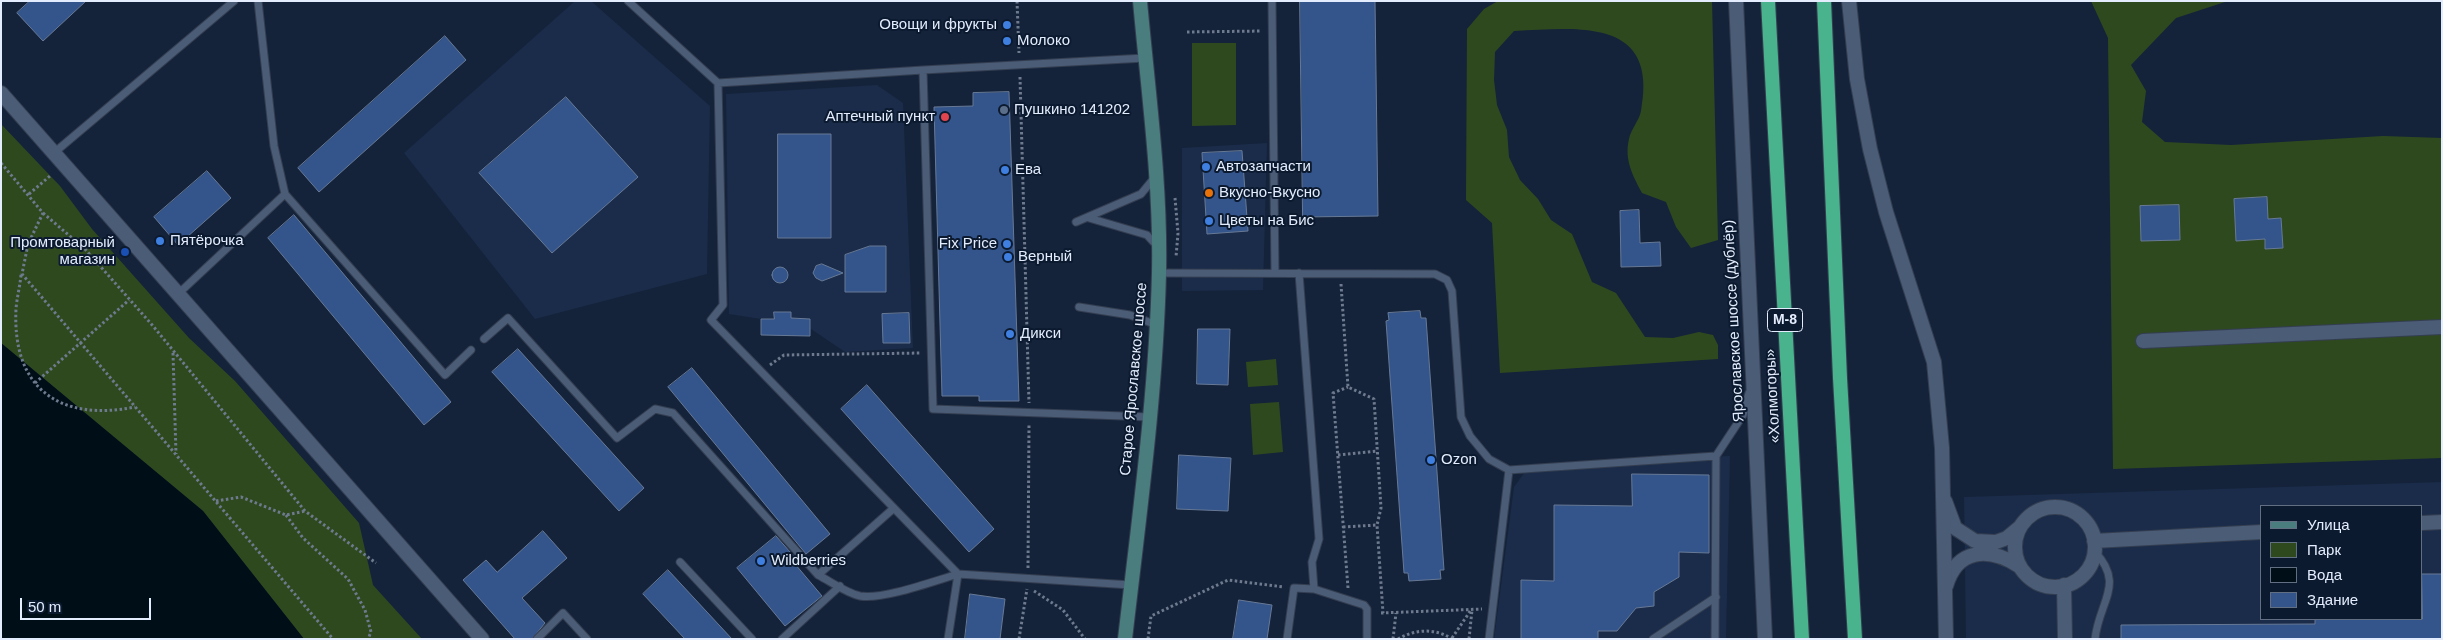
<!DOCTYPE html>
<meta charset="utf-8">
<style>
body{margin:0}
#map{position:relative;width:2443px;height:640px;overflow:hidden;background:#15233a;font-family:Helvetica,sans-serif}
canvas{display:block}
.frame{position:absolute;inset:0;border:2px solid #e3edfd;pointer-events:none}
.legend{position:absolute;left:2260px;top:505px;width:162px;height:115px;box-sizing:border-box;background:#0c1a30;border:1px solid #626e82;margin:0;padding:6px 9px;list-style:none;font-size:15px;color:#e3edfd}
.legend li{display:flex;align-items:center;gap:10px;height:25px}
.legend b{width:25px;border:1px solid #626e82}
.scale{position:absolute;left:20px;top:598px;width:131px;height:22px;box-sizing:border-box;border:2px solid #e3edfd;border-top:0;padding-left:6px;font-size:15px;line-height:18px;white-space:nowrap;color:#e3edfd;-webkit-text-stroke:4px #0c1a30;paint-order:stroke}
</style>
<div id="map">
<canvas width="2443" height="640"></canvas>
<div class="frame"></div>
<ul class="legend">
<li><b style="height:6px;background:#4a7d7e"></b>Улица</li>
<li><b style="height:14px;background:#2f491f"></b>Парк</li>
<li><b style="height:14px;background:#000e18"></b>Вода</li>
<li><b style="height:14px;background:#33558b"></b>Здание</li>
</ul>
<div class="scale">50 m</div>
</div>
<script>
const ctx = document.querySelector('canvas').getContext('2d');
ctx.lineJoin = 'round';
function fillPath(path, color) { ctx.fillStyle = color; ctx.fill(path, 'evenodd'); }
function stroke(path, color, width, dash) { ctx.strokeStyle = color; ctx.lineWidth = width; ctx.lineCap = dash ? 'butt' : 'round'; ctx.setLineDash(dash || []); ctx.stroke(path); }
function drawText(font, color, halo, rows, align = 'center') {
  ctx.font = font + ' Helvetica,sans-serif'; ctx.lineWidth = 4; ctx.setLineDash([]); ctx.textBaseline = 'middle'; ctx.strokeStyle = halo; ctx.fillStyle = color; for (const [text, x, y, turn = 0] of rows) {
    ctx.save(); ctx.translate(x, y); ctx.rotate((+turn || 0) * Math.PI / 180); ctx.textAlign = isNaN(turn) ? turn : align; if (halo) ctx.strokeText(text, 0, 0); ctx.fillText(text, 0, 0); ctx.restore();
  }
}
const built = new Path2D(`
 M575 1H591L710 106 707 274 535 319 404 153Z
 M877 85 903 103 913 348 845 352 811 329 810 336 761 335V319L729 314 726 94Z
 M1267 143 1263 290 1182 291V148Z
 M1730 456 1726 639H1494L1514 487 1530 465Z
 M2442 482V639H1966L1964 497ZM2262 506H2422V619H2262Z`);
const green = new Path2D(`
 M1498 1H1712L1718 240 1691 248 1676 227 1666 202 1642 193C1633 176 1624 160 1629 139 1631 129 1639 121 1641 111 1659 17 1578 28 1514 31L1495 52 1494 80 1497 105 1507 130 1509 157 1520 180 1538 199 1551 220 1572 234 1592 282 1616 293 1645 337 1673 338 1699 332 1713 335 1718 345V359L1500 373 1492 223 1466 200 1467 29 1484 9Z
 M2091 1H2228L2176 18 2131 65 2146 91 2142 122 2165 142 2231 145 2383 136 2442 138V458L2113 469 2108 38Z
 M1192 43H1236V125L1192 126Z
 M1 124 60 186 92 229 189 338 235 381 359 523 373 585 422 639H304L203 511 1 343Z
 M1276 359 1278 385 1248 387 1246 362Z
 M1279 402 1283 452 1253 455 1250 404Z`);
const water = new Path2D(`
 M1 343 203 511 304 639H1Z`);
const building = new Path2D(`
 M30 1H86L43 41 17 13Z
 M1300 1H1375L1378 216 1303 217Z
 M445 36 466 60 319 192 298 168Z
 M1009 92 1019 401H979V396H942L934 107 973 106V93Z
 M566 97 638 177 552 253 479 173Z
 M778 134H831V238H778Z
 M1242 151 1248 231 1207 234 1202 153Z
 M207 171 231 198 178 245 154 217Z
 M2267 197 2268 219 2281 218 2283 248 2265 249V239L2236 241 2234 199Z
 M2179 205 2180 240 2141 241 2140 206Z
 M1639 210 1640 243 1660 242 1661 266 1621 267 1620 211Z
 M294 215 451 402 424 425 268 238Z
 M870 246H886V292H845V255Z
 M822 264 843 273 822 281 816 278 813 273 816 266Z
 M772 275a8 8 0 1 1 16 0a8 8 0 1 1-16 0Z
 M1420 311 1421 318H1426L1444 570H1440L1441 579 1409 581 1408 573H1404L1386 321 1389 320 1388 313Z
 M774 312H791V318L810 319V336L761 335V319H774Z
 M909 313 910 343H883L882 314Z
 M1198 329H1230L1228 385 1197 384Z
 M518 349 644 488 619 511 492 372Z
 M692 368 830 534 806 554 668 387Z
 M867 385 994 529 969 552 841 409Z
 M1179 455 1231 458 1228 511 1177 509Z
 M1632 474 1709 475V553L1679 552V577L1654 592V606L1636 608 1617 631H1598V639H1521V580L1554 581V505L1632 506Z
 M543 531 567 558 522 598 545 623 532 639H515L463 580 486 560 497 572Z
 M776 536 798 561 795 564 822 596 785 626 737 568Z
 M668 570 681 584 732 639H685L643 594Z
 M2422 574H2442V639H2121V625L2315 624V619H2422Z
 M970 594 1005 599 1000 639H965Z
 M1239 600 1272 605 1267 639H1233Z`);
const path = new Path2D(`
 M1017 1 1019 53
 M1187 32 1262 31
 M1020 77 1029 403
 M1 163 43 213 28 244 22 274 333 639
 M29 194 50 176
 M1175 198 1178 233 1176 257
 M43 213 85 249 153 326 305 511 376 563
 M21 275C20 286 17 297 16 309 12 389 60 422 135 407
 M1341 284 1348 387 1374 399 1381 508 1377 525 1383 613
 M173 353 176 454
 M770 365 784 355 921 353
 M35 383 129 300
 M1338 455 1377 451
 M216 501 241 497 286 515 305 511
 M286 515 303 538 348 579 365 610 371 632 368 639
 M1343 527 1377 525
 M1028 568 1029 424
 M1348 588 1333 393 1348 387
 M1034 591 1063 610 1085 639
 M1381 613 1482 609
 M1452 638 1471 610
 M1019 639 1027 589
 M1148 639 1151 616 1228 580 1284 587
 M1393 639 1396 613
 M1398 639C1415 629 1436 628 1452 639
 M1469 639 1472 610`);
const service = new Path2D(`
 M258 1 274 146 285 194
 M628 1 718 83
 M1272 1 1275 273
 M1145 58 923 70 933 409 1150 417
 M55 152 234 1
 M1089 218 1147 235 1158 247
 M1076 222 1141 194 1155 177
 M1159 273 1435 274 1447 280 1452 291 1461 417 1470 436 1489 459 1509 470
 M1299 273 1319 539 1312 562 1314 589 1364 605 1367 609V639
 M178 294 285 194 445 375 471 350
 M1079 307 1130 315 1157 325
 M484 339 508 318 617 438 655 409 673 413 818 575C830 581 846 593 860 596 883 600 934 581 958 574L711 320 723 305 718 83 923 70
 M2094 551C2126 584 2099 601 2095 639
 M680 562 752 639
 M818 575 894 508
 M537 639 563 613 587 639
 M782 639 840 586
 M948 639 958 574 1131 585
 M1287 639 1294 588 1314 589
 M1489 639 1509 470 1716 456
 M1653 639 1716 597
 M1715 639 1716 456 1743 415 1749 393`);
const minor = new Path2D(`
 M2143 341 2442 327
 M1945 501 1955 528 1975 541 1996 542 2007 538 2019 528
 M2015 547a40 40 0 1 1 80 0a40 40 0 1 1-80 0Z
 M2422 523 2442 522
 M2094 541 2262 532
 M2064 585 2065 639
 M1946 586C1957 548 1989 547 2019 566`);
const tertiary = new Path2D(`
 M1736 1 1765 639
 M1849 1 1857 79 1870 149 1886 212 1934 362 1942 448 1946 639
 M1 93 482 639`);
const secondary = new Path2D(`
 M1125 639C1139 517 1156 396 1159 273 1161 183 1148 91 1140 1`);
const trunk = new Path2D(`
 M1768 1 1802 639
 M1824 1 1840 378 1855 639`);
const markers = [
 [1007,25,5,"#3f7fe0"],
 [1007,41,5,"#3f7fe0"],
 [1004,110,5,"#5c6f8a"],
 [945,117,5,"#e0444e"],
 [1206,167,5,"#3f7fe0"],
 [1005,170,5,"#3f7fe0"],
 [1209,193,5,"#e8710a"],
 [1209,221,5,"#3f7fe0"],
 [160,241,5,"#3f7fe0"],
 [1007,244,5,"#3f7fe0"],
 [125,252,5,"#1a4fb4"],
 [1008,257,5,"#3f7fe0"],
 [1010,334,5,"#3f7fe0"],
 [1431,460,5,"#3f7fe0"],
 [761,561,5,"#3f7fe0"]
];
const shields = [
 [1785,320,35]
];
const shieldNames = [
 ["М-8",1785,320]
];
const poiNames = [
 ["Овощи и фрукты",997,25,"right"],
 ["Молоко",1017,41],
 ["Пушкино 141202",1014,110],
 ["Аптечный пункт",935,117,"right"],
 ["Автозапчасти",1216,167],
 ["Ева",1015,170],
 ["Вкусно-Вкусно",1219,193],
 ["Цветы на Бис",1219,221],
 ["Пятёрочка",170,241],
 ["Промтоварный",115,243,"right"],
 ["магазин",115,260,"right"],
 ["Fix Price",997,244,"right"],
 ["Верный",1018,257],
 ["Дикси",1020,334],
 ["Ozon",1441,460],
 ["Wildberries",771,561]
];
const streetNames = [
 ["Ярославское шоссе (дублёр)",1734,321,-93],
 ["Старое Ярославское шоссе",1134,379,-85],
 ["«Холмогоры»",1773,396,-93]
];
fillPath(built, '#1a2c49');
fillPath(green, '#2f491f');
fillPath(water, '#000e18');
fillPath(building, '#33558b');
stroke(building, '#677995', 1);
stroke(service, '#343e51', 9);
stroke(minor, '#343e51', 16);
stroke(tertiary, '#343e51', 16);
stroke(secondary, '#343e51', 16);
stroke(trunk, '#343e51', 16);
stroke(path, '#6e7a8e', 3, [2.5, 2.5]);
stroke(service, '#4b5c76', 7);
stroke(minor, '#4b5c76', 14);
stroke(tertiary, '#4b5c76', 14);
stroke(secondary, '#4a7d7e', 14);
stroke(trunk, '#48b38c', 14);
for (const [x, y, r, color] of markers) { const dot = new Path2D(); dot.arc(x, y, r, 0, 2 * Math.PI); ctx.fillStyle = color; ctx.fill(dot); stroke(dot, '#0c1a30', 2); }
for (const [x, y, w] of shields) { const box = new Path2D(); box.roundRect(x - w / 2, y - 11.5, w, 23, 4); ctx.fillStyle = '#0c1a30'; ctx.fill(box); stroke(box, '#e3edfd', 1); }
drawText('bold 14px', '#e3edfd', null, shieldNames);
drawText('15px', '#e3edfd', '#0c1a30', poiNames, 'left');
drawText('15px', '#e3edfd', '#0c1a30', streetNames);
</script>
